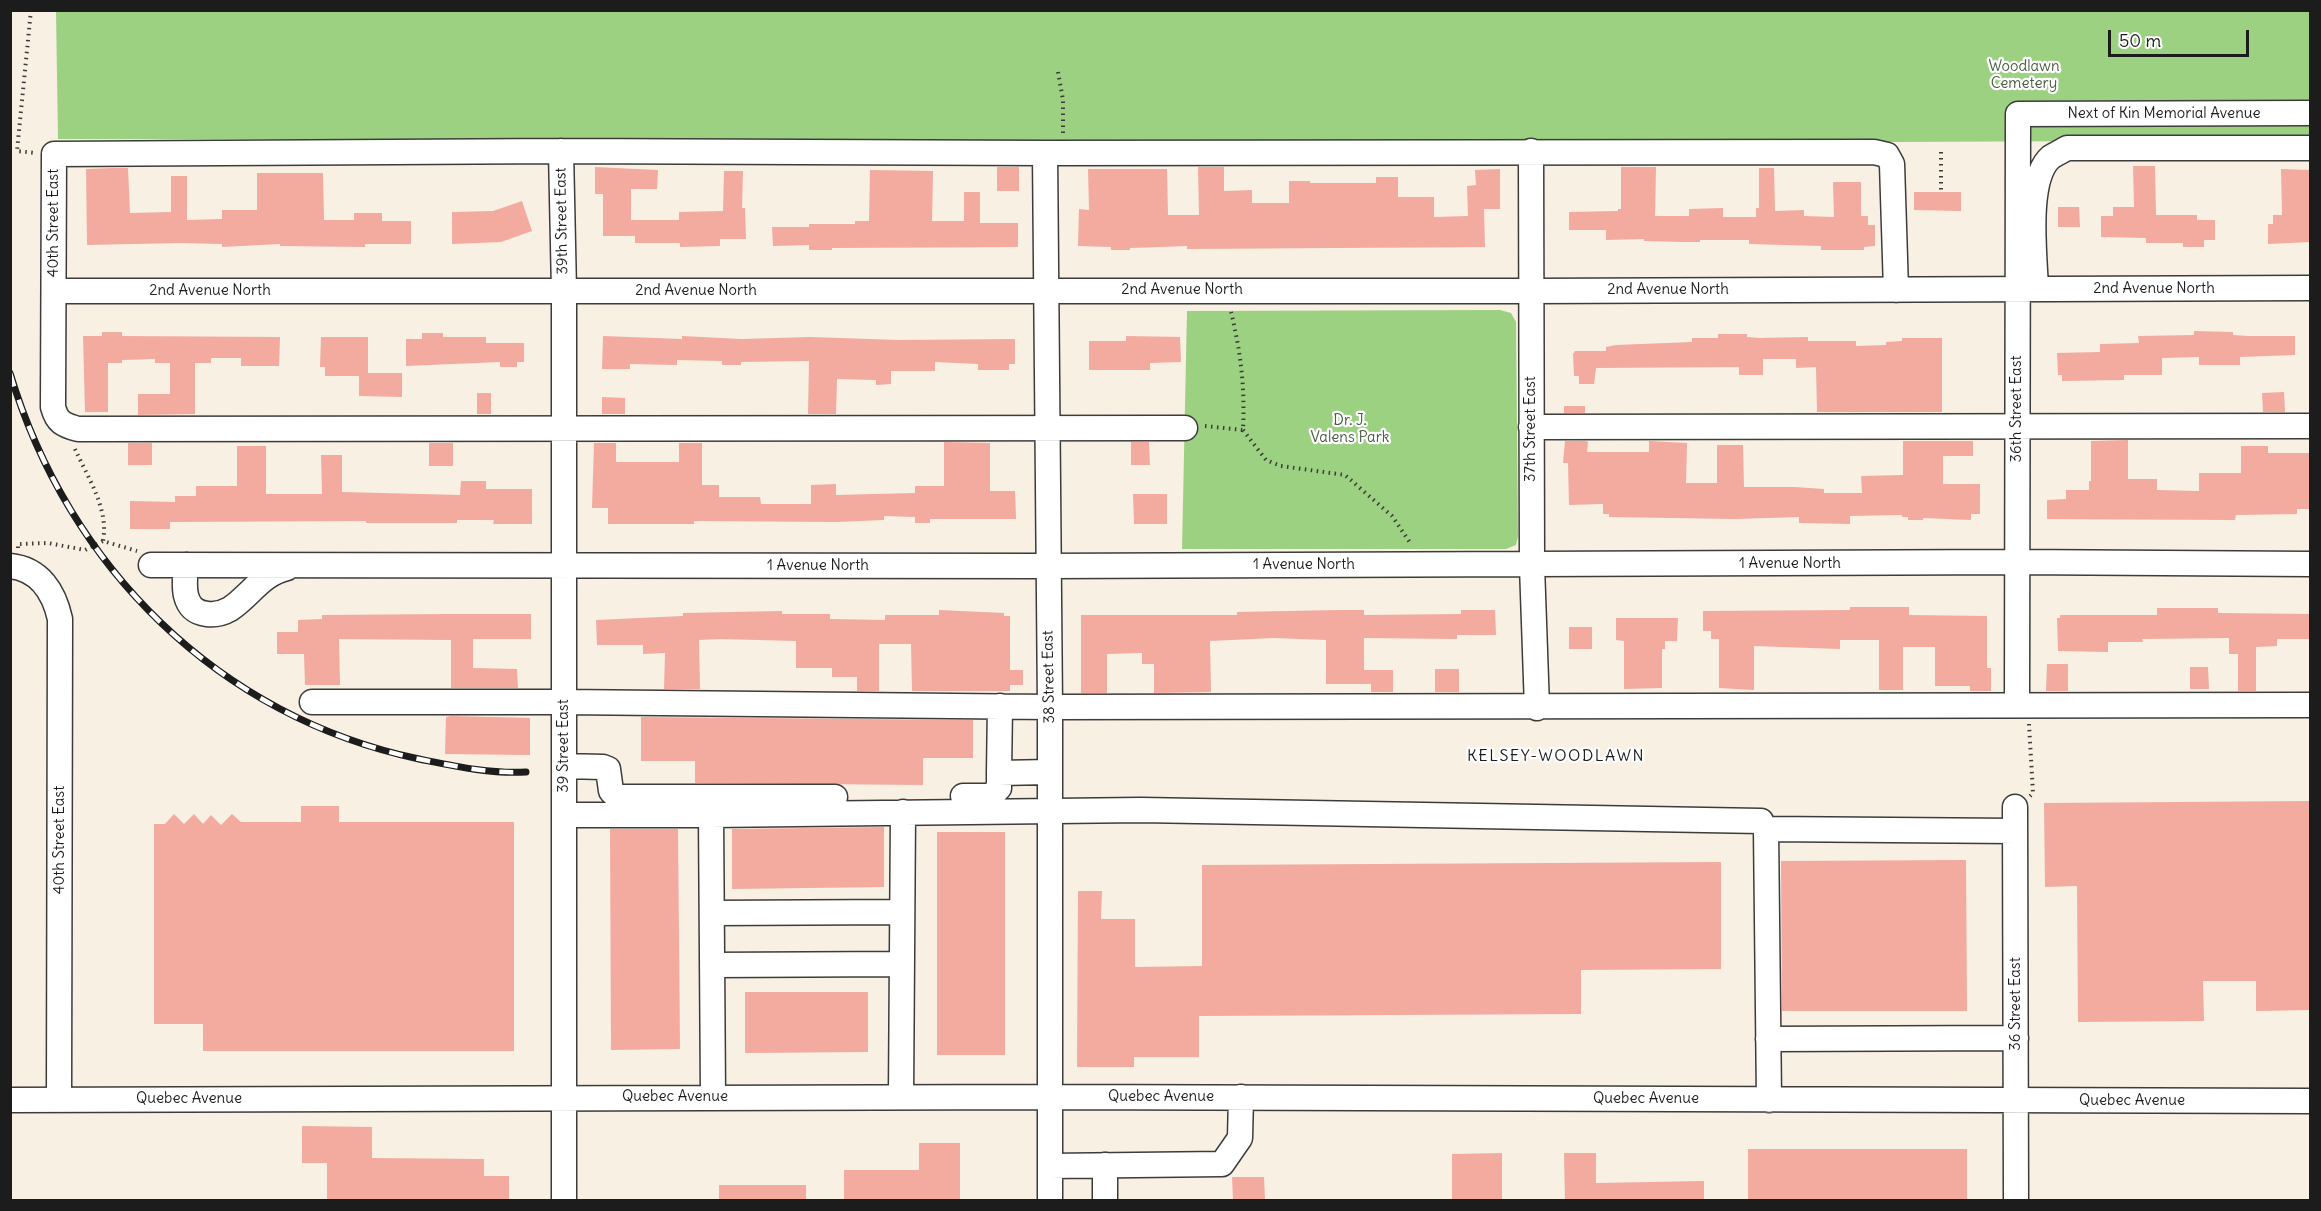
<!DOCTYPE html>
<style>
body{margin:0}
#map{position:relative;width:2321px;height:1211px;overflow:hidden;background:#f8f0e2;font-family:Delius,sans-serif}
canvas{display:block}
.frame{position:absolute;inset:0;border:12px solid #1c1c1c;pointer-events:none}
.scale{position:absolute;left:2108px;top:30px;width:141px;height:27px;box-sizing:border-box;border:3px solid #1c1c1c;border-top:0;padding-left:8px;font-size:18px;line-height:21px;white-space:nowrap;color:#1c1c1c;-webkit-text-stroke:4px #fff;paint-order:stroke}
</style>
<div id="map">
<canvas width="2321" height="1211"></canvas>
<div class="frame"></div>
<div class="scale">50 m</div>
</div>
<script>
const ctx = document.querySelector('canvas').getContext('2d');
ctx.lineJoin = 'round';
function fillPath(path, color) { ctx.fillStyle = color; ctx.fill(path, 'evenodd'); }
function stroke(path, color, width, dash) { ctx.strokeStyle = color; ctx.lineWidth = width; ctx.lineCap = dash ? 'butt' : 'round'; ctx.setLineDash(dash || []); ctx.stroke(path); }
function drawText(font, color, halo, rows, align = 'center') {
  ctx.font = font + ' Delius,sans-serif'; ctx.lineWidth = 4.5; ctx.setLineDash([]); ctx.textBaseline = 'middle'; ctx.strokeStyle = halo; ctx.fillStyle = color; for (const [text, x, y, turn = 0] of rows) {
    ctx.save(); ctx.translate(x, y); ctx.rotate((+turn || 0) * Math.PI / 180); ctx.textAlign = isNaN(turn) ? turn : align; if (halo) ctx.strokeText(text, 0, 0); ctx.fillText(text, 0, 0); ctx.restore();
  }
}
const green = new Path2D(`
 M56 11H2310V140L1900 142 58 139Z
 M1500 310 1511 313 1516 322 1518 536 1516 545 1506 549H1182L1187 311Z`);
const building = new Path2D(`
 M2133 166H2155L2156 215H2197V220H2215V240H2204V247H2183V243H2146V238L2101 237V216H2113V207H2134Z
 M595 167 658 170 657 189H631V220H679V212L723 211 724 171H743L742 208H745L746 239H720V246L680 247V243H635V236H603V194H595Z
 M997 167H1019V191H997Z
 M1198 167H1224V191L1252 190V203H1289V181H1310V183H1376V177H1398V197H1434V217L1468 216 1467 186 1476 185 1475 170 1500 169V209H1484L1485 247 1187 249V246L1130 248V250H1111V247L1078 246 1079 209 1089 210 1088 169H1167L1168 215H1199Z
 M1621 167H1656L1655 216H1689V209L1723 208V217H1756V208H1759V168H1774L1775 211 1804 210V216L1834 217 1833 182H1861V216H1868V225H1875V246L1864 247V250H1821V246L1749 244V240H1700V242H1684L1644 241V239L1606 240V230H1569V212L1618 211V209H1621Z
 M113 168H128L130 213 171 212V176H187V220L222 219V210H257V173H323L324 220H354V213H382V221H411V244H365V247L280 246V244L222 247V244L181 243 87 245 86 169Z
 M2281 169 2310 170V242L2268 244V224H2273V215H2282Z
 M870 170 933 171 932 221H964V192H980V223H1018V247L832 248V250H809V245L773 246 772 227H809V224H855V221H869Z
 M1914 192H1961V211L1914 210Z
 M522 201 532 231 501 242 452 244V212L493 211Z
 M2058 207H2079L2080 227H2058Z
 M2194 331 2233 332V335L2248 336H2295V355L2240 357V365H2199V357L2162 358V375H2124V380L2062 381V375H2058L2057 353 2100 352V344L2139 343 2138 336 2194 335Z
 M102 332H122V336L280 337 279 366H241V358H211V363H195V414L138 415V394H170V363H155V359L122 360V363H108V412H85L83 336H102Z
 M422 333H443V337H486V343H524V362H517V367H500V362L406 366V339H422Z
 M1718 334H1747V337L1760 338 1808 337V341H1856V346L1886 345V342L1902 341V338H1942V412H1817L1816 367 1796 368V359H1763V375H1739V367L1596 368 1594 384H1579V376H1574L1573 354 1575 351H1606V347L1616 345 1692 342V338H1718Z
 M603 336 682 339V336L741 339 810 337 900 340 1015 339V364H1009V370H978V364L935 362V371H891V384L876 385V380L837 379 836 414H808L809 361 741 362V365H722V361L677 360V365L630 364V369H602Z
 M1126 336 1180 337 1181 362 1150 363V370H1089V341H1126Z
 M321 337H368V373H402V397L359 396V376H325V367H320Z
 M2284 392 2285 412H2263L2262 393Z
 M477 393H491V414H477Z
 M602 397 625 398V414H602Z
 M1564 406H1585V413H1564Z
 M2128 440V479H2157V490L2199 491V473H2241V446H2268V453H2310V509H2297V514L2236 515 2235 520 2047 519V500L2066 499V490H2089V481H2091V441Z
 M1565 441H1586L1588 442 1587 452H1649V441L1687 443 1686 483H1717V445H1743L1744 487H1795L1824 489V493H1862L1861 476 1903 475V441H1973V456H1943V484H1980V514H1971V520L1923 518V520H1908V517H1902V515L1850 516V524L1799 523V517L1735 519 1609 517V514H1603V504L1569 505 1568 463H1563Z
 M944 442 990 443V491H1015L1016 519H930V523H915V517L884 516V520L836 522 694 521V524H608V508H592L594 443H616V462H679V443H702V485H719V497H760L761 504H811V485L836 484V495L915 493V486H944Z
 M1131 442H1149L1150 465H1131Z
 M128 443H152V465H128Z
 M429 443H453V466H429Z
 M237 446H266V494H322L321 455H342V492L460 495 461 481H486V489H532V524H493L494 520H457V523H366V521L170 522V529H130V501L175 502V496H196V486H237Z
 M1133 494H1167V524H1134Z
 M1850 607H1909V615L1987 616V668H1991V691H1970V686H1935V647H1903V690H1879V640H1840V649L1754 646V690L1719 688V639H1711V631H1703V611L1850 610Z
 M2157 608H2218V613L2310 614V639H2277V646L2256 647V691H2238V654H2229V638L2142 639 2143 642H2108V652L2058 651 2057 618H2060V615H2157Z
 M939 610 1004 613V616H1010V670H1023V685H1010V691H912L911 644H879V691H857V677H832V668H796V641L720 639 699 640 700 689H664L665 653 643 654V645H597L596 620 683 616V613L782 611V614H830V619L885 620V615H939Z
 M1338 610H1364V615L1461 614V610H1495L1496 635H1457V639L1364 638V670H1393V692H1371V684H1326V640L1274 638 1210 641 1211 692 1154 693V664H1142V653L1107 654V693H1081V615H1237V612Z
 M451 614H531V639H473V668L517 669 518 688H451V640L339 639 340 685H305L304 654H277V632H298V620L322 619V615Z
 M1616 618H1678L1677 641H1665V649H1662V688L1624 689V641L1616 640Z
 M1569 627H1592V649H1569Z
 M2047 664H2068V691H2046Z
 M2190 667H2208L2209 689H2190Z
 M1435 669H1459V692H1435Z
 M451 716 530 718V755L445 754 446 717Z
 M641 717 973 720V758H923V785L695 783V761H641Z
 M2310 801V1010L2256 1011V981H2203L2204 1021 2078 1022 2077 886 2045 887 2044 803Z
 M301 806H339V822H514V1051H203V1024H154V824H165L174 814 184 824 194 814 203 824 211 815 221 825 232 814 241 822H301Z
 M884 827V887L732 889V829Z
 M610 829H678L680 1049 611 1050Z
 M937 832H1005V1055H937Z
 M1966 860 1967 1011H1782L1781 861Z
 M1721 862V969L1581 970V1014L1199 1016V1057H1134V1067H1077L1078 891H1102L1101 919H1135V967L1202 966V865Z
 M745 992H868V1052L745 1053Z
 M302 1126 372 1127V1158L484 1159V1176H509V1200H327V1163H302Z
 M919 1143H960V1200H844V1170H919Z
 M1748 1149H1967V1200H1748Z
 M1502 1153V1200H1452V1154Z
 M1564 1153H1596V1183L1704 1181V1200H1565Z
 M1232 1177H1264L1265 1200H1233Z
 M719 1185H806V1200H719Z`);
const path = new Path2D(`
 M31 10 17 151 36 153
 M1058 72 1063 100V134
 M1941 152V192
 M1205 426 1243 430C1245 388 1241 353 1231 312
 M1243 430 1266 460 1281 466 1345 475 1392 516 1411 544
 M75 449C88 478 109 509 103 541
 M18 548V544L48 543 85 550 103 541 137 551
 M2029 724 2033 793 2030 796`);
const minor = new Path2D(`
 M561 151 564 291V1200
 M1531 151 1532 566 1537 708
 M1045 153 1050 707V1200
 M2036 289C2035 257 2025 179 2051 157 2056 154 2062 151 2067 148H2310
 M54 291H1530L2310 288
 M1531 427 2310 426
 M1185 428 78 429C63 425 57 422 53 407L54 154 561 151 1045 153 1874 152 1887 155 1892 164 1896 290
 M151 565 1048 566 2016 562 2310 564
 M186 565C184 584 181 611 207 614 215 615 223 613 230 609 251 595 261 574 287 568
 M10 566C40 569 54 592 60 619L59 1099
 M312 702H564L1050 707 2310 705
 M2017 705 2018 114 2310 113
 M1000 706 999 773 1049 772
 M564 766 603 767 608 769 611 791 617 797H835
 M963 796H991L999 788V773
 M2015 807 2016 1200
 M564 815H711
 M712 913 902 912
 M712 965 902 964
 M1768 1039 2016 1038
 M713 1097 711 815 1141 810 1761 821
 M901 1097 903 812
 M10 1100 1050 1097 2310 1101
 M1769 1100 1766 829 2015 831
 M1050 1166 1222 1164 1240 1138 1241 1097
 M1105 1200V1165`);
const rail = new Path2D(`
 M10 373C68 567 219 717 419 759 454 766 490 774 526 772`);
const parkNames = [
 ["Woodlawn",2024,67],
 ["Cemetery",2024,84],
 ["Dr. J.",1350,421],
 ["Valens Park",1350,438]
];
const streetNames = [
 ["Next of Kin Memorial Avenue",2164,114],
 ["39th Street East",562,221,-91],
 ["40th Street East",54,223,-90],
 ["2nd Avenue North",2154,289],
 ["2nd Avenue North",1182,290],
 ["2nd Avenue North",1668,290],
 ["2nd Avenue North",210,291],
 ["2nd Avenue North",696,291],
 ["36th Street East",2017,409,-90],
 ["37th Street East",1531,429,-90],
 ["1 Avenue North",1790,564],
 ["1 Avenue North",1304,565],
 ["1 Avenue North",818,566],
 ["38 Street East",1049,677,-91],
 ["39 Street East",564,746,-90],
 ["40th Street East",60,840,-90],
 ["36 Street East",2016,1004,-90],
 ["Quebec Avenue",675,1097],
 ["Quebec Avenue",1161,1097],
 ["Quebec Avenue",189,1099],
 ["Quebec Avenue",1646,1099],
 ["Quebec Avenue",2132,1101]
];
const neighbourhoodNames = [
 ["KELSEY-WOODLAWN",1556,756]
];
fillPath(green, '#9cd182');
fillPath(building, '#f3aa9f');
stroke(minor, '#3d3c3a', 27);
stroke(path, '#3d3c3a', 4, [1.5, 4.5]);
stroke(minor, '#fff', 24);
stroke(rail, '#1c1c1c', 7);
stroke(rail, '#fff', 4.5, [14]);
drawText('15px', '#495b40', '#fff', parkNames);
drawText('15px', '#1c1c1c', '#fff', streetNames);
ctx.letterSpacing = '1.5px';
drawText('16px', '#1c1c1c', '#fff', neighbourhoodNames);
ctx.letterSpacing = '0px';
</script>
